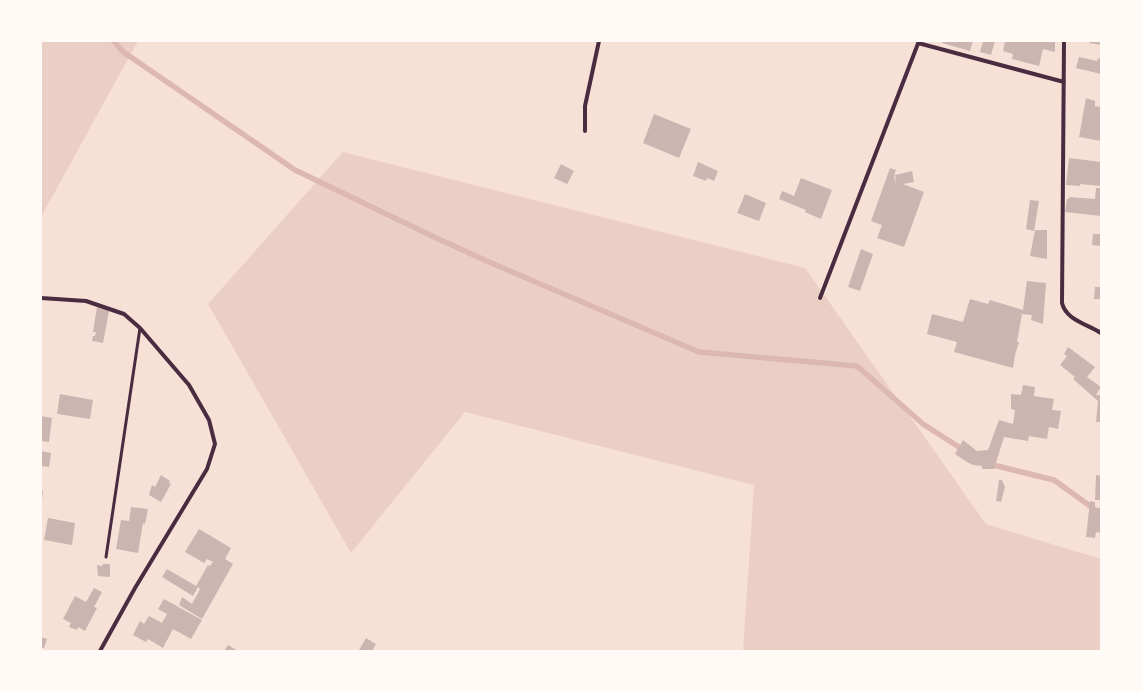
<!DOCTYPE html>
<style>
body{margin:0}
#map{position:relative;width:1142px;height:692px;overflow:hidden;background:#f7e1d7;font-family:"Golos Text",sans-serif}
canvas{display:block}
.frame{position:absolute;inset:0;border:42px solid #fffaf5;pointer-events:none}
</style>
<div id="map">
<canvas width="1142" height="692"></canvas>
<div class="frame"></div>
</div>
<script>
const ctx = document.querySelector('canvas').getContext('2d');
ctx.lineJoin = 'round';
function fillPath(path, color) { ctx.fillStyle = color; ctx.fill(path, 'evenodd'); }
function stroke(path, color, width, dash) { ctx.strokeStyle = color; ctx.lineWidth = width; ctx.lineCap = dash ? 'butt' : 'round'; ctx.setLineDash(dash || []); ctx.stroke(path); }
const green = new Path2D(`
 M41 41H138L41 217Z
 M343 152 805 268 986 524 1101 559V651H743L754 485 465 412 351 553 208 304Z`);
const stream = new Path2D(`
 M114 41 122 51 295 170 432 236 489 262 699 352 857 366 923 424 965 451
 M989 464 1054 480 1101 514`);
const building = new Path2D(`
 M943 41H973L970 51 942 43Z
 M983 41H995L991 55 980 52Z
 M1005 41H1051L1055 42V52L1043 49 1039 66 1012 59 1013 54 1003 51Z
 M1090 41H1101V45L1089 43Z
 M1079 57 1097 61 1098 58 1101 59V74L1076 68Z
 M1086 98 1095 101V106L1101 107V141L1079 137Z
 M654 114 691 129 679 158 643 143Z
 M1069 158 1101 162V186L1080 184V186L1066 185Z
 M698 162 718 171 714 181 707 178 706 181 693 176Z
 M561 164 574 171 567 184 554 178Z
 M890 168 896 170 895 173 894 177 896 184 895 175 912 171 914 182 903 184 924 192 904 247 877 238 882 225 871 221Z
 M801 178 832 190 821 219 805 212 806 210 779 199 782 191 794 196Z
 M1096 188H1101V216L1065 212 1067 199H1069V197L1095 199Z
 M745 194 766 203 759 221 737 213Z
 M1030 200 1039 201 1034 231 1026 229Z
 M1035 230H1047V259L1030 256Z
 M1093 234H1101V246L1092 245Z
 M861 249 873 254 860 291 848 287Z
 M1027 281 1046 283 1043 324 1031 320 1032 315 1022 314 1017 342H1019L1015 355 1013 368 954 352 957 342 927 334 932 314 963 322 970 299 988 304 990 300 1023 310Z
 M1095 287H1101V299H1094Z
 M97 307 109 311 103 343 92 341 93 336H95L96 332H93Z
 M1068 347 1095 367 1087 377 1101 387 1096 395H1101V422H1096L1098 401 1073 379 1075 377 1060 365 1067 356 1064 354Z
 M1023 385 1035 387 1034 396 1054 399 1052 410 1061 411 1058 429 1049 427 1047 439 1029 436 1028 441 1004 437 994 469H982V466L973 465 967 462 955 454 963 440 977 451 988 450 999 420 1013 424 1015 410 1011 409V394L1021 395Z
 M60 394 93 400 90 419 57 414Z
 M41 416 52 418 49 442 41 441Z
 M41 451 51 453 49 467 41 466Z
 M161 475 170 481 169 483 171 484 161 502 149 495 152 485 155 487Z
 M1096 475 1101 476V500H1095Z
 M999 480H1002L1005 487 1001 502 996 501Z
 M41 490 43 491 42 500H41Z
 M1090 501 1095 502V508H1101V533L1096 532 1095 538 1086 537Z
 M131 507 148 509 145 524 143 523 138 553 116 549 121 520 129 521Z
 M48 518 75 523 72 545 44 540Z
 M199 529 231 548 225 559 233 564 202 619 179 605 182 597 192 604 200 589 198 587 193 596 162 577 167 569 196 586 208 565 210 566 213 562 207 559 204 563 185 552Z
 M103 564H110V577L98 576 97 565 102 566Z
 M94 588 102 592 94 607 97 608 85 631 78 627 77 630 69 627 71 623 63 619 75 596 86 602Z
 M164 599 202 620 191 639 173 629 163 648 148 639 146 642 133 635 140 621 144 624 149 616 162 623 167 614 158 609Z
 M41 637 47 639 44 648H41Z
 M366 638 376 644 372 651 359 650Z
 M228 645 238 651H224Z`);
const service = new Path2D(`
 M106 557 140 328`);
const minor = new Path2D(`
 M1064 41 1062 303C1066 320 1087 324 1101 333
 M918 43 1064 82
 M585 131V106L599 41
 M41 298 86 301 124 314 140 328 189 385 209 420 215 444 207 469 135 588 100 651
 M820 298 919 41`);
fillPath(green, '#ebcfc5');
stroke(stream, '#dcb8b0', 5.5);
fillPath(building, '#ccb4b1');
stroke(service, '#4a2c40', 3);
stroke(minor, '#4a2c40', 4);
</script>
